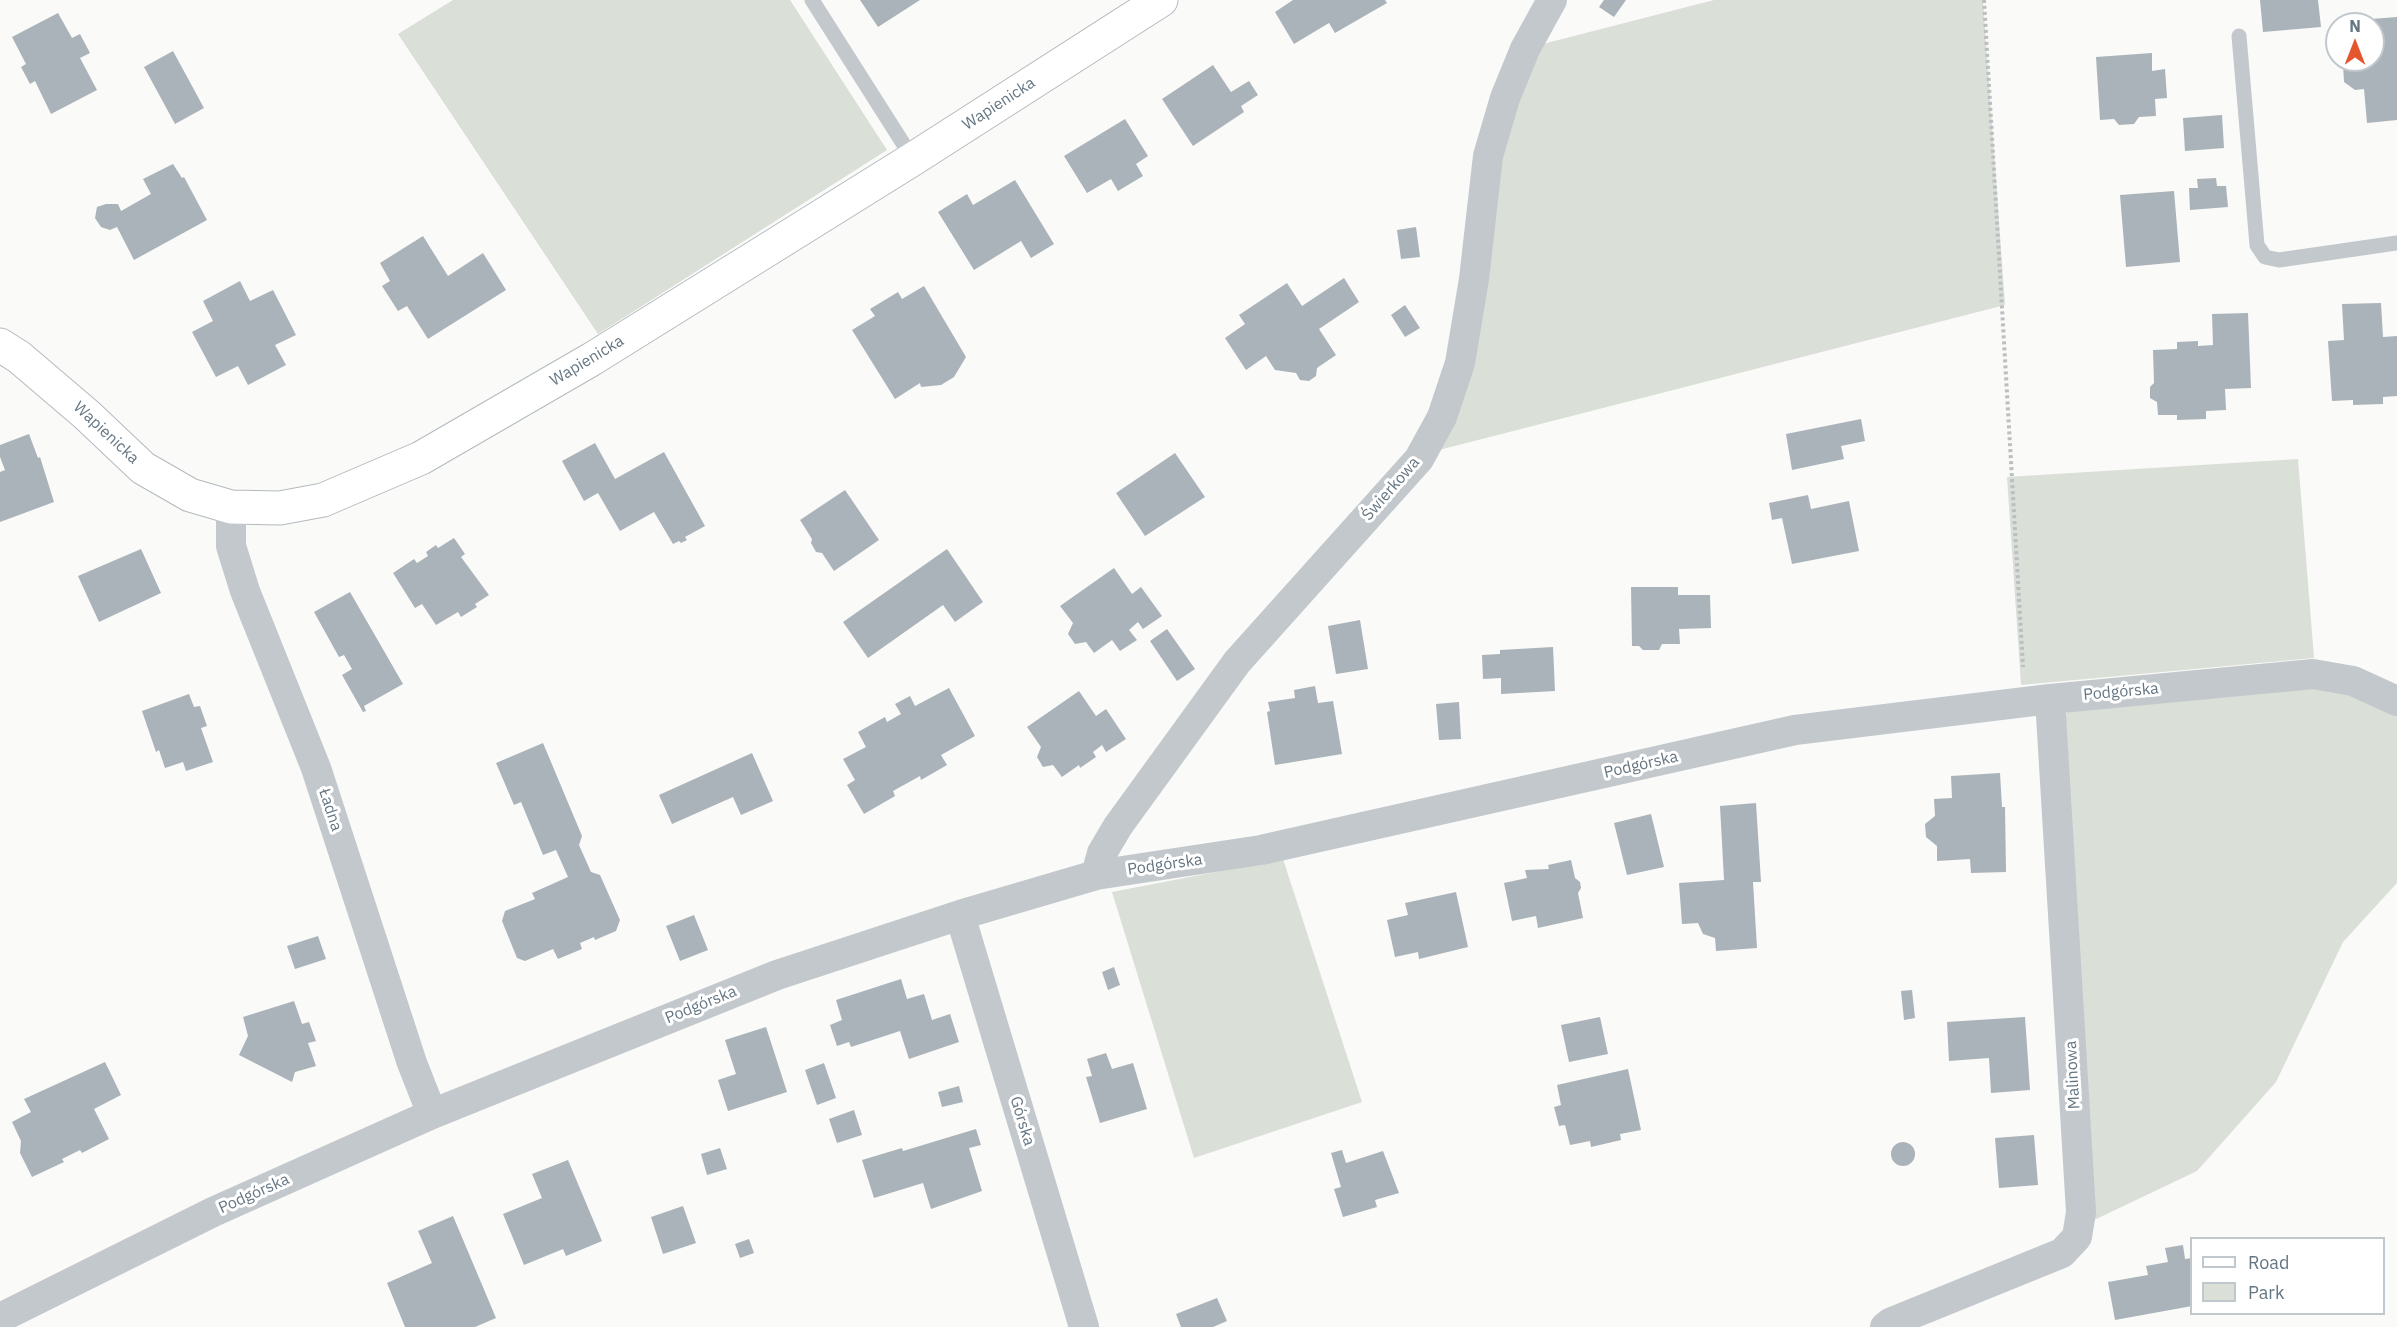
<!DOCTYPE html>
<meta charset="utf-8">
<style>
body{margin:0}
#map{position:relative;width:2397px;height:1327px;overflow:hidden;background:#fafaf8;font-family:"IBM Plex Sans",sans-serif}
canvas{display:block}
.legend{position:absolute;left:2190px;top:1237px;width:195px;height:78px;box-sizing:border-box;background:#fff;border:2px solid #c1c8cd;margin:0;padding:8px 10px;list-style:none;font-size:18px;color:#657683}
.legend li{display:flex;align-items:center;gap:12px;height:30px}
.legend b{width:30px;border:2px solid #c1c8cd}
.north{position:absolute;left:2325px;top:12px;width:60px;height:60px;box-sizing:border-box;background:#fff;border:2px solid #c1c8cd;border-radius:50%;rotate:0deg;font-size:16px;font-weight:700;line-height:24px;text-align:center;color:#657683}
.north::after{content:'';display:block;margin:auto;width:21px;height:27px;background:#e4572e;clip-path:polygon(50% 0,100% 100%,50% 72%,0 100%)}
</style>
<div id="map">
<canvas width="2397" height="1327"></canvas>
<ul class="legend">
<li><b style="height:8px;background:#fff"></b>Road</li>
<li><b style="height:16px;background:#dadfd7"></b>Park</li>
</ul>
<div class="north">N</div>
</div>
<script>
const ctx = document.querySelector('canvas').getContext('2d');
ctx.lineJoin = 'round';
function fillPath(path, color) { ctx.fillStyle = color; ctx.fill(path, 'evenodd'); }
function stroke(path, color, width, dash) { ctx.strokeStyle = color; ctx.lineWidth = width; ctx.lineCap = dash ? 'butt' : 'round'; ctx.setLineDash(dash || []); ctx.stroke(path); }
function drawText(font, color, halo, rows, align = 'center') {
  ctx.font = font + ' "IBM Plex Sans",sans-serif'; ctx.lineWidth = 6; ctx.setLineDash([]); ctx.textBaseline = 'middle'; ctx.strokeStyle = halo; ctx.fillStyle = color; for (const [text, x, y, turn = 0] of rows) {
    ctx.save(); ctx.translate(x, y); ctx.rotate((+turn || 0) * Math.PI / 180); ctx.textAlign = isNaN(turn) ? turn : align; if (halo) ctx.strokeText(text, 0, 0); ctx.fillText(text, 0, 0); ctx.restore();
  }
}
const green = new Path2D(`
 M453 0H790L887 150 598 334 398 34Z
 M1714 0H1983L2005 305 1439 450 1499 160 1539 45Z
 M2298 459 2314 658 2021 685 2007 477Z
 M2311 682 2397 710V883L2343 942 2276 1082 2197 1171 2092 1221 2062 718 2072 707Z
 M1283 859 1362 1102 1194 1158 1112 892Z`);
const building = new Path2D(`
 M860 0H920L878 27Z
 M1293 0H1385L1387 3 1335 33 1329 23 1294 44 1275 12Z
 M1604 0H1626L1614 17 1599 7Z
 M2260 0H2318L2321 27 2263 32Z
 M58 13 72 38 80 34 90 53 80 58 97 90 51 114 35 81 30 84 21 67 26 64 12 37Z
 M2397 17V120L2367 123 2364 89 2355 90 2344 82 2343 64 2347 60H2373V24H2358V20Z
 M173 51 204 108 175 124 144 67Z
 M2152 53V71L2165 69 2167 98 2155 99 2156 116 2139 117 2134 124 2119 125 2114 119 2100 120 2096 57Z
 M1213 65 1231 92 1249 81 1258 95 1241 106 1244 112 1193 146 1162 99Z
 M2222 115 2224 148 2185 151 2183 118Z
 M1125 119 1148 156 1136 164 1143 176 1118 191 1111 179 1087 193 1064 156Z
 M173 164 182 178 184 177 207 220 134 260 117 227 110 230 101 227 95 218 97 207 106 204H118L121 211 151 194 143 179Z
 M2216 178 2217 186H2226L2228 207 2190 210 2189 188H2198L2197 179Z
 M1015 180 1054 244 1031 258 1021 241 974 270 938 212 967 194 973 205Z
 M2174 191 2180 262 2126 267 2120 195Z
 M1416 227 1420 257 1401 259 1397 230Z
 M423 236 448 276 483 253 506 290 428 339 407 306 398 311 382 286 390 281 380 263Z
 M1344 278 1359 302 1319 329 1336 355 1317 368 1316 376 1309 381 1300 380 1296 373 1275 370 1266 356 1246 370 1225 338 1245 324 1239 315 1287 283 1302 306Z
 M240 281 250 301 273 290 296 335 275 345 286 365 248 385 238 366 216 377 192 332 213 321 203 301Z
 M924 286 966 357 954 377 941 385 921 387 920 383 895 399 852 330 875 316 870 309 898 292 902 299Z
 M2381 303 2383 337 2397 336V396L2383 397V404L2353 405V400L2332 401 2328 341 2344 340 2342 304Z
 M1405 305 1420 328 1405 337 1391 315Z
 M2248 313 2251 388 2225 389 2226 410 2206 411V419L2177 420V415H2158L2157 402 2150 398V387L2154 383 2153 350 2177 349V342L2198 341V346L2213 345 2212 314Z
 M1861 419 1865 441 1841 446 1844 459 1792 470 1786 434Z
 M29 434 38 458 40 457 54 502 0 522V472L5 470 0 457V445Z
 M595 443 615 479 664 452 705 526 685 537 687 540 681 543 679 541 673 544 654 512 620 531 598 493 584 501 562 461Z
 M1175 453 1205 497 1145 536 1116 493Z
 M845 490 879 540 834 571 822 553 816 552 811 543 812 539 800 520Z
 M1808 495 1811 509 1849 501 1859 551 1792 564 1782 518 1772 520 1769 503Z
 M454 538 465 554 461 557 489 595 475 604 477 607 461 617 458 612 436 625 422 604 415 608 393 573 414 559 417 563 428 556 426 552 436 545 438 548Z
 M141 549 161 593 99 622 78 576Z
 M947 549 983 602 955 622 943 605 868 658 843 622Z
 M1114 568 1132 594 1141 587 1162 616 1143 629 1138 622 1129 630 1137 640 1120 651 1112 640 1094 653 1086 642 1075 644 1068 634 1073 623 1060 606Z
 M1631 587H1678V595H1710L1711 628 1679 629 1680 644H1662L1659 650H1643L1639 646H1632Z
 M350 592 403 684 364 706 366 711 363 712 342 675 352 669 344 655 339 657 314 612Z
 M1360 620 1368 669 1336 674 1328 626Z
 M1167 629 1195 669 1177 681 1150 641Z
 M1553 647 1555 691 1501 694V678L1483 679 1482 655 1500 654V650Z
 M1315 686 1318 703 1333 701 1342 754 1275 765 1267 712 1270 711 1268 702 1295 698 1294 690Z
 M949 688 975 736 941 755 947 765 921 780 920 776 893 791 895 796 864 814 847 785 855 780 843 759 866 747 858 732 885 717 887 722 901 714 895 704 910 696 915 706Z
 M1079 691 1096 716 1106 709 1126 739 1106 752 1102 745 1093 752 1096 757 1080 768 1079 765 1062 777 1053 765 1043 767 1037 757 1041 747 1027 727Z
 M189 694 194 707 200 706 207 726 201 728 213 762 186 771 183 762 165 768 159 750 156 752 142 711Z
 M1459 702 1461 739 1439 740 1436 704Z
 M543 743 582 836 579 845 591 872 600 875 620 920 616 931 595 940 594 937 580 943 582 949 558 959 553 949 525 961 517 958 502 921 505 911 535 899 532 893 568 877 556 850 543 855 521 802 514 805 496 763Z
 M752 753 773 801 741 815 733 797 672 824 659 795Z
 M2000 773 2002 807H2005L2006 872 1971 873 1970 859 1937 861V846L1926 837 1925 824 1935 816 1934 799 1952 798 1951 776Z
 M1756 803 1761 882H1753L1757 948 1716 951 1715 938 1703 934 1698 923 1682 924 1679 883 1724 880 1720 806Z
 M1651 814 1664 867 1627 875 1614 823Z
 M1571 860 1575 878 1580 882 1581 888 1578 893 1583 918 1538 928 1536 916 1512 921 1504 883 1527 878 1525 870 1549 869 1548 865Z
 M1456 892 1468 947 1419 959 1418 952 1395 957 1387 920 1408 915 1405 903Z
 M694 915 708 950 680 961 666 926Z
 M318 936 326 959 295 969 287 946Z
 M1114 967 1120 985 1108 990 1102 972Z
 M901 979 907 999 924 994 932 1020 950 1014 959 1042 909 1059 900 1031 851 1047 849 1042 837 1046 830 1025 842 1020 836 1000Z
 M1912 990 1915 1018 1904 1020 1901 991Z
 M294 1001 302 1024 309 1022 316 1041 308 1043 316 1066 295 1072 292 1082 239 1055 248 1036 243 1017Z
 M1600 1017 1608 1054 1569 1062 1561 1025Z
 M2025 1017 2030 1090 1991 1093 1989 1058 1949 1061 1947 1022Z
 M766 1027 787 1092 728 1111 718 1080 736 1074 725 1040Z
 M1106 1053 1112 1069 1133 1063 1147 1109 1100 1123 1086 1077 1092 1076 1087 1059Z
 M105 1062 121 1095 94 1109 109 1139 82 1153 80 1150 62 1159 64 1162 32 1177 20 1153 21 1141 12 1122 31 1112 24 1099Z
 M824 1063 836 1098 817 1105 805 1070Z
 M1628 1069 1641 1130 1620 1134 1621 1140 1591 1147 1590 1141 1570 1145 1565 1125 1559 1126 1554 1107 1561 1105 1557 1085Z
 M959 1086 963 1102 942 1107 938 1092Z
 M854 1110 862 1135 837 1143 829 1119Z
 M976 1129 981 1145 969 1148 982 1191 931 1209 923 1183 874 1198 862 1160 902 1148 903 1151Z
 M2034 1135 2038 1185 1999 1188 1995 1138Z
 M1891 1154a12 12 0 1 1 24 0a12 12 0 1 1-24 0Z
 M720 1148 727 1169 707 1175 701 1154Z
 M1342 1150 1346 1163 1383 1151 1399 1193 1375 1200 1377 1207 1343 1217 1334 1189 1341 1187 1331 1153Z
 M568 1160 602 1241 566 1256 563 1249 524 1265 503 1214 542 1198 532 1174Z
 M683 1206 696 1243 663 1254 651 1217Z
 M453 1216 496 1318 475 1327H405L387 1283 432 1263 418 1231Z
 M749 1239 754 1253 740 1258 735 1244Z
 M2183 1245 2185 1259 2192 1258V1306L2115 1320 2108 1282 2148 1275 2146 1266 2168 1262 2165 1248Z
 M1217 1298 1227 1321 1213 1327H1181L1176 1314Z`);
const path = new Path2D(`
 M1984 0 2023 667`);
const lane = new Path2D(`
 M812 0 913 159
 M2239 36 2257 245 2265 257 2279 260 2397 243`);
const street = new Path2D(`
 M231 507V546L245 591 316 768 412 1063 432 1114
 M1096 875 1102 853 1118 826 1237 662 1419 459 1442 417 1460 363 1474 279 1488 156 1505 98 1525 49 1552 0
 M960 915 1084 1327
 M0 1318 213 1212 432 1114 777 975 960 915 1096 875 1261 850 1795 730 2050 699 2313 674 2353 681 2397 701
 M1885 1327 1890 1323 2062 1253 2077 1237 2081 1212 2050 699`);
const secondary = new Path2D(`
 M0 345 19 357 87 415 143 468 190 495 231 507 280 508 323 500 421 458 592 359 913 159 1161 0`);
const streetNames = [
 ["Wapienicka",999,104,-33],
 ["Wapienicka",587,361,-31],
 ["Wapienicka",106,433,43],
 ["Świerkowa",1391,489,-49],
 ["Podgórska",2121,692,-5],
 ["Podgórska",1641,765,-13],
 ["Ładna",330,810,72],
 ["Podgórska",1165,865,-8],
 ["Podgórska",701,1005,-22],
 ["Malinowa",2073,1075,-93],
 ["Górska",1022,1121,73],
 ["Podgórska",254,1194,-24]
];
fillPath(green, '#dadfd7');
fillPath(building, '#aab3b9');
stroke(secondary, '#b3babf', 35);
stroke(path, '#bbbfc2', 4, [3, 3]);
stroke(lane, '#c3c8cc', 15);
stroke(street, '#c3c8cc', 30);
stroke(secondary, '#fff', 33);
drawText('16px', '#657683', '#fff', streetNames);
</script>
